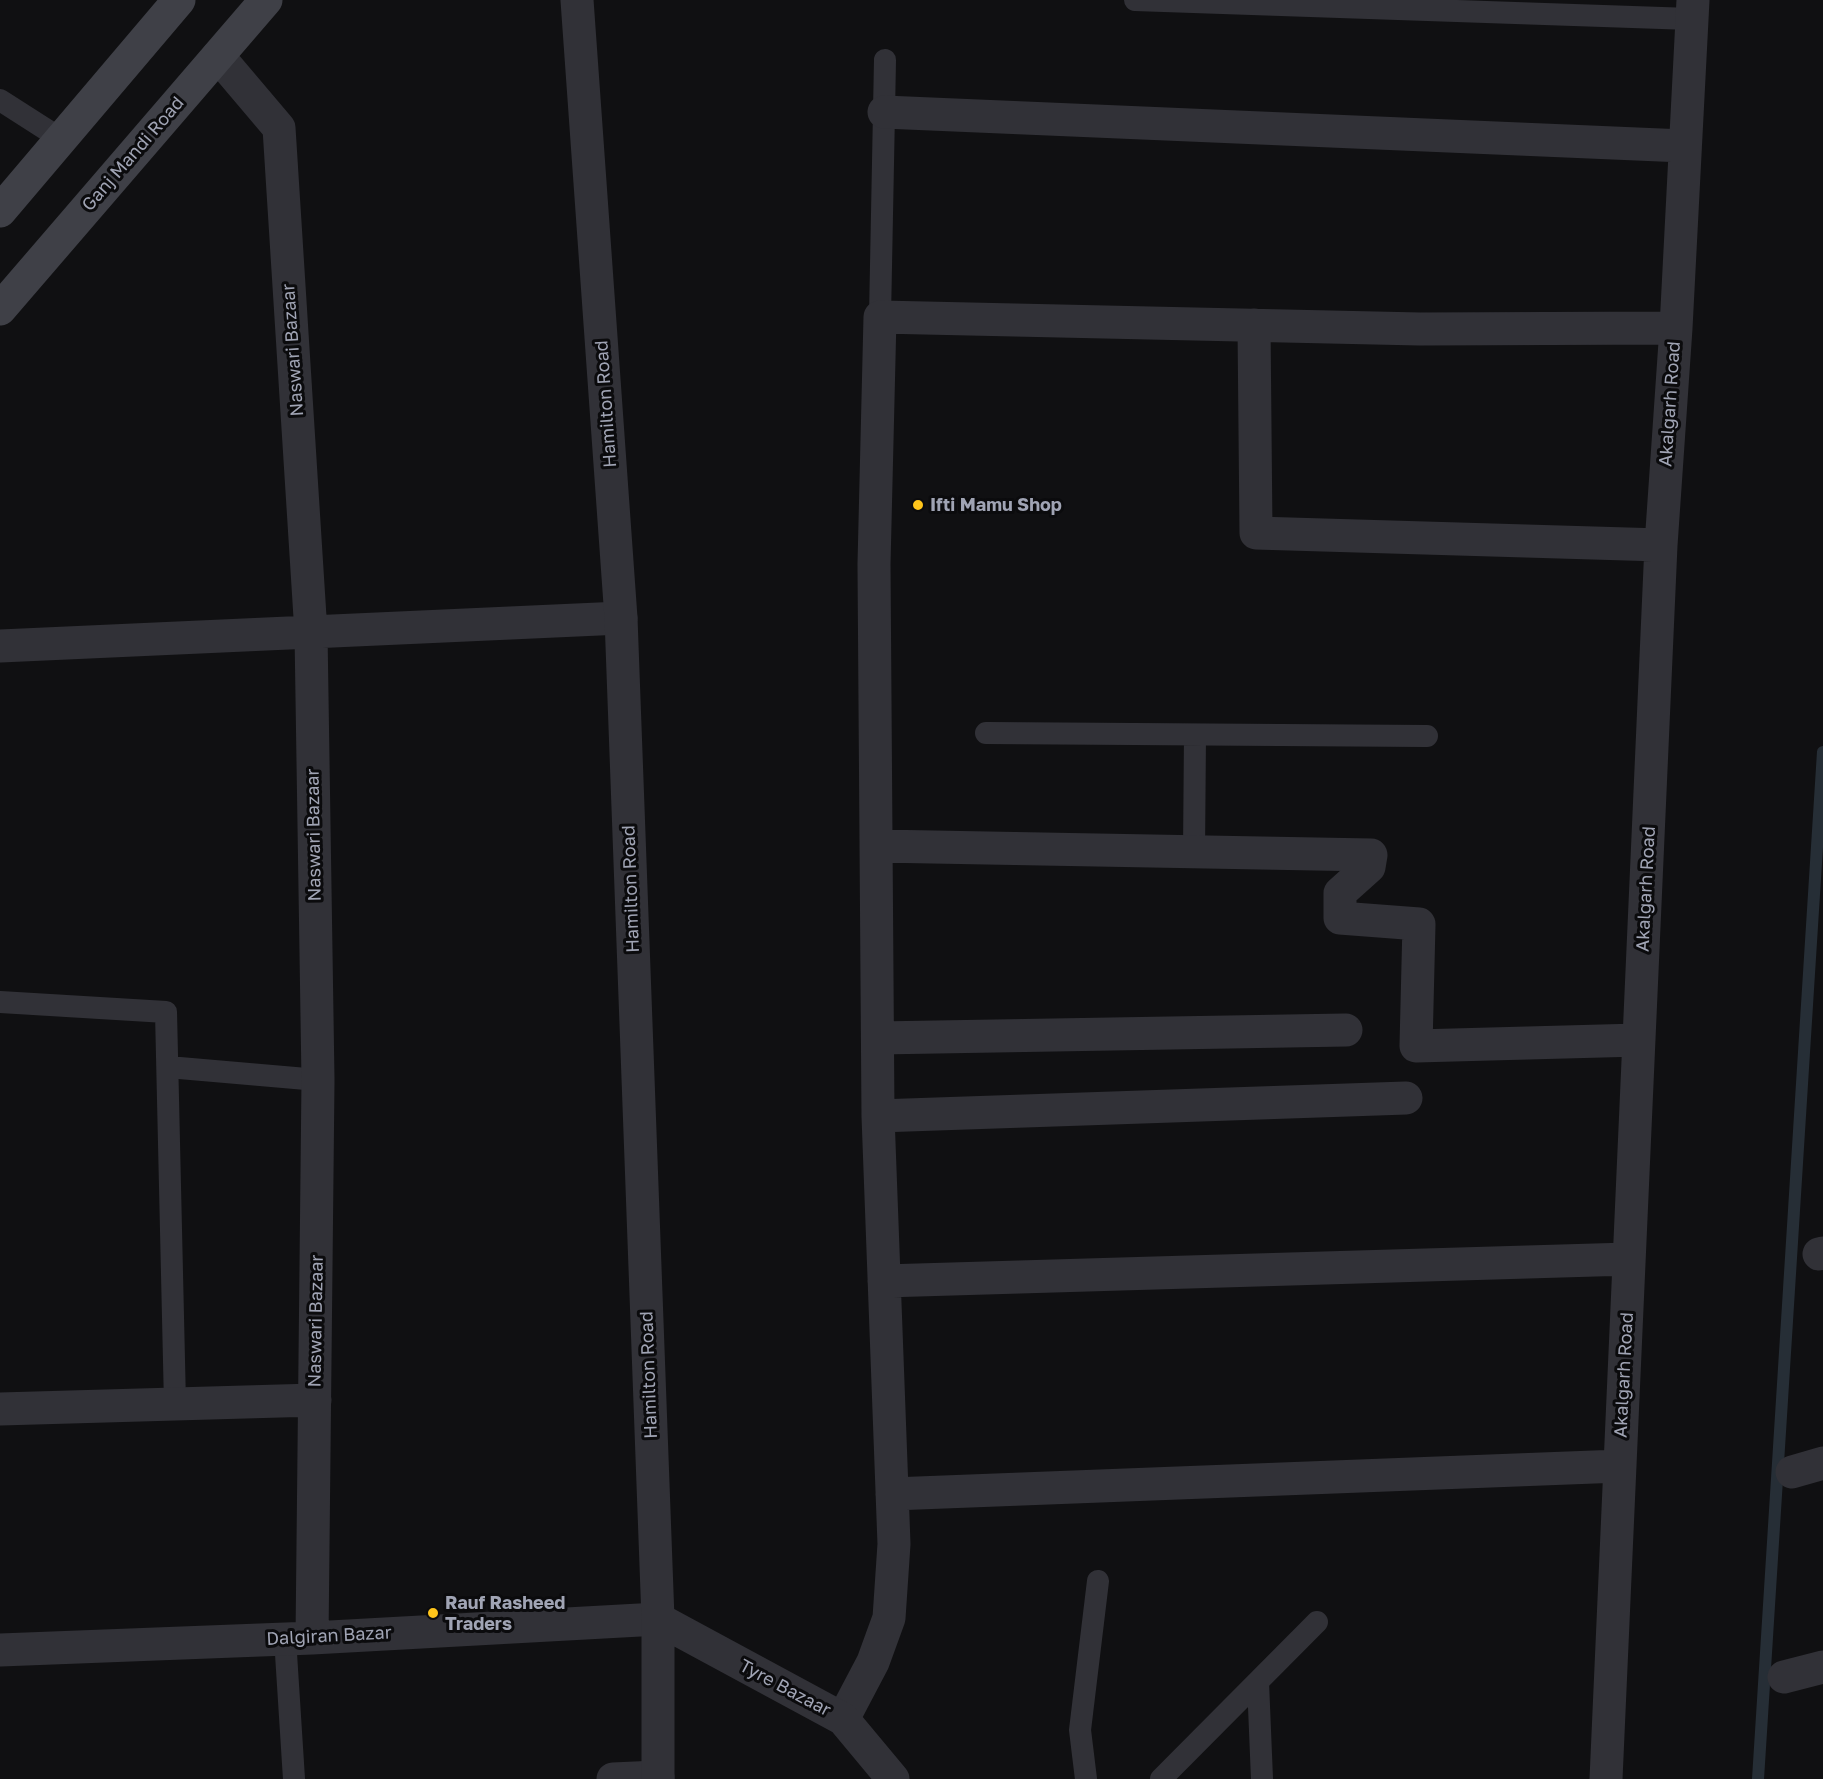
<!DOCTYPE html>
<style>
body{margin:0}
canvas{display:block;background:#101012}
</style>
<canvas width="1823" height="1779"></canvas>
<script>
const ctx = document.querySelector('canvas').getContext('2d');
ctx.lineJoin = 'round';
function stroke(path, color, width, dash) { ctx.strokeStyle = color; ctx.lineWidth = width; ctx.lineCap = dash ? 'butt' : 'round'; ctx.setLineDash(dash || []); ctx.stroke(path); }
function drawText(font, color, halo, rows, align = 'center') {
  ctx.font = font + ' "Golos Text",sans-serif'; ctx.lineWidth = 6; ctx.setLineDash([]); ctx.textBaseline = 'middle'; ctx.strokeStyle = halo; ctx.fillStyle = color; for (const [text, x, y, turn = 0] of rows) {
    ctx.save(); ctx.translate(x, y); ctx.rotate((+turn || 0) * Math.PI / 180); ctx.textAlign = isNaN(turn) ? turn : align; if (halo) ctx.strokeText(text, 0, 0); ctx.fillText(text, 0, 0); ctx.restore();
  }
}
const stream = new Path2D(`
 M1758 1779 1823 752`);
const service = new Path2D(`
 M1135 0 1691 19
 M0 100 61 139
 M880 317 885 60
 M986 733 1427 736
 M1194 852 1195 735
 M0 1002 166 1012 175 1404
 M168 1067 318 1080
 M285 1638 294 1779
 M1258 1682 1262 1779
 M1086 1779 1080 1730 1098 1581
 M1161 1779 1317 1622`);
const minor = new Path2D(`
 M218 56 279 128 311 633 318 1080 312 1638
 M884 112 1684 146
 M1254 325 1256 533 1661 545
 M0 646 621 618
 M878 846 1371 855 1369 867 1340 893V918L1419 924 1416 1046 1639 1040
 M878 1038 1346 1030
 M878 1116 1406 1098
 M1819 1254 1823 1253
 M884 1281 1629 1259
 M0 1409 315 1400
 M1792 1472 1823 1463
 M892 1494 1620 1466
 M0 1650 312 1638 658 1619
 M1784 1677 1823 1667
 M843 1719 873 1662 889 1618 894 1544 878 1116 874 564 880 317 1420 329 1676 328
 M613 1779 658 1777
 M1606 1779 1661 545 1676 328 1693 0`);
const tertiary = new Path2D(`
 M577 0 621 618 658 1619V1779
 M658 1619 843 1719 893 1779`);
const secondary = new Path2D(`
 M0 211 179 0
 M0 309 266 0`);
const markers = [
 [918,505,6,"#ffc51b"],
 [433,1613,6,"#ffc51b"]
];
const streetNames = [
 ["Ganj Mandi Road",133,154,-49],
 ["Naswari Bazaar",293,350,-94],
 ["Hamilton Road",606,404,-94],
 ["Akalgarh Road",1670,404,-86],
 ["Naswari Bazaar",314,835,-91],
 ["Hamilton Road",631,889,-92],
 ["Akalgarh Road",1646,889,-87],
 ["Naswari Bazaar",316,1321,-89],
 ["Hamilton Road",649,1375,-92],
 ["Akalgarh Road",1624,1375,-87],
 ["Dalgiran Bazar",329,1636,-3],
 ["Tyre Bazaar",785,1688,28]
];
const poiNames = [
 ["Ifti Mamu Shop",930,505],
 ["Rauf Rasheed",445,1603],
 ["Traders",445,1624]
];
stroke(stream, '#262e36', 12);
stroke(service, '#313137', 22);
stroke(minor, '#313137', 33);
stroke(tertiary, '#313137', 33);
stroke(secondary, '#3f4047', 33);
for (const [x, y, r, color] of markers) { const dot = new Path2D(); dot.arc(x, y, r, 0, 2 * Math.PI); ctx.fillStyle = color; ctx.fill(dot); stroke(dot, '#0b0b0d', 2); }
drawText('18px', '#a0a4b4', '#0b0b0d', streetNames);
drawText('bold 18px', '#a0a4b4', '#0b0b0d', poiNames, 'left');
</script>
